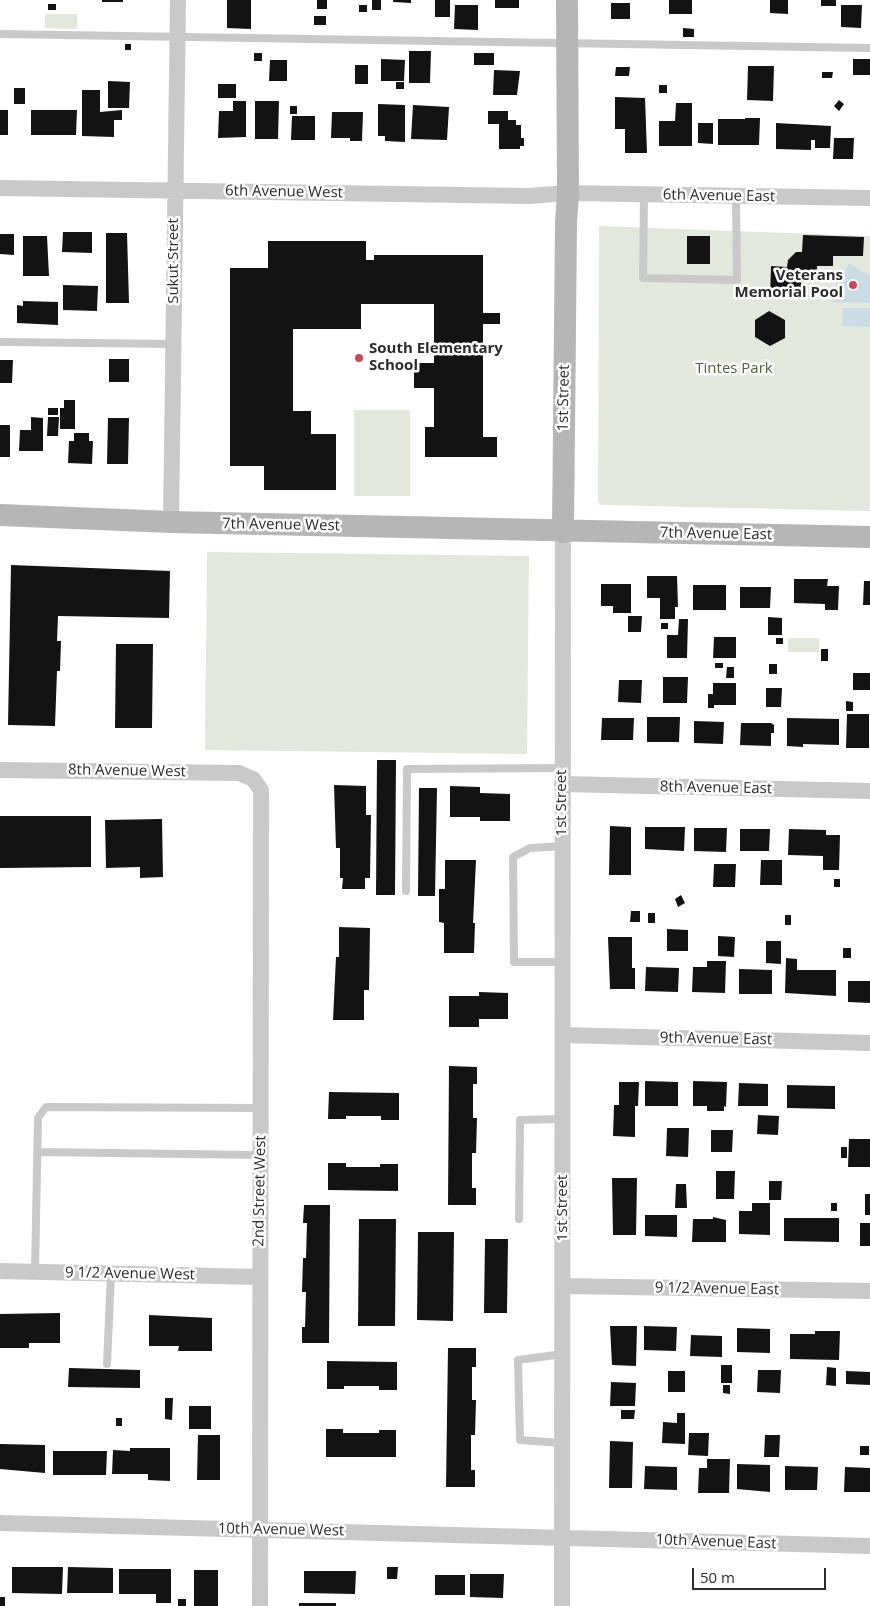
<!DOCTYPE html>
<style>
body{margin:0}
#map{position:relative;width:870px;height:1606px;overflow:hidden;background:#fff;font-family:"Open Sans",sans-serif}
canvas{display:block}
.scale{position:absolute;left:692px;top:1568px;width:134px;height:22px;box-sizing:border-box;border:2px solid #2c2c2c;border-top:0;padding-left:6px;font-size:15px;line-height:18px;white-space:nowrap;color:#2c2c2c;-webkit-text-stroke:4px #fff;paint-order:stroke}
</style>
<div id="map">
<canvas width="870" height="1606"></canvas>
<div class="scale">50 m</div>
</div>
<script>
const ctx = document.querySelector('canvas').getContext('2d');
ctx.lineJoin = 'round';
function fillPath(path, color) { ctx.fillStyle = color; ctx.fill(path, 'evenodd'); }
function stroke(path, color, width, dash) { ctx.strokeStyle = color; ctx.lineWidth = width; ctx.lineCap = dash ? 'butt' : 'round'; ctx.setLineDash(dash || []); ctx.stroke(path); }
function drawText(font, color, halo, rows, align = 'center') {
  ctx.font = font + ' "Open Sans",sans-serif'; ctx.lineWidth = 5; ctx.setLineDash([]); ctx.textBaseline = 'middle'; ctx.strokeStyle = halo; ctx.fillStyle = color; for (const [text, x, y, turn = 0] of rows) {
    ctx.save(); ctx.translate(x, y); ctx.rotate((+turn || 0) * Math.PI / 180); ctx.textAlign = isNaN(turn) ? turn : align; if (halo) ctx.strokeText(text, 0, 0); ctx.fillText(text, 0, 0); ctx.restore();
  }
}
const green = new Path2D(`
 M45 14H77V29L45 28Z
 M599 226 870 236V511L601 505 598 502Z
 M354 410H410V496H354Z
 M207 552 529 556 527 754 205 750Z
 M788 638H820L819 652H788Z`);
const water = new Path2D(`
 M849 263 870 276V303L831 302 836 282Z
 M843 308H870V327L842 326Z`);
const building = new Path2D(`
 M102 0H123V2H102Z
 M227 0H251V29L227 28Z
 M317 0H327V9H317Z
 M372 0H381V10H372Z
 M393 0H411V3L393 2Z
 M435 0H450V17H435Z
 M495 0H519V8H495Z
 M669 0H692V14H669Z
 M770 0H788V14L770 13Z
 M821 0H836V6H821Z
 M611 3H630V19H611Z
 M48 4H56V10H48Z
 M359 5H367V12H359Z
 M455 5H478V30L454 29Z
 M841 5H862L861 28 841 27Z
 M314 16H326V25H314Z
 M683 28 694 29V37H683Z
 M125 44H131V50H125Z
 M409 51H431L430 83H409Z
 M254 53H262V61H254Z
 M474 53H494V65H474Z
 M381 59 405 60 404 81H381Z
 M853 59H870V75H853Z
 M270 60H287V81H269Z
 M355 65H368V84H355Z
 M748 66H774L773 101 747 100Z
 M616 67H630L629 76H615Z
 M494 70 520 71 517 95H493Z
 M822 72H833L832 78H822Z
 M108 81 130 82 129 108H108Z
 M396 82H404V89H396Z
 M218 84H236V98H218Z
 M659 85H667V93H659Z
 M14 88H25V104H14Z
 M82 90H100V112L122 110V120H114V137L82 136Z
 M615 97 645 98 647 153H625V129H615Z
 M839 100 844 104 839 111 834 106Z
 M233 101H246V137L218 138 219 111H233Z
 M255 101H279L278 139H255Z
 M676 103H692V146H659V121H675Z
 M378 104 405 105V142L385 141V136H378Z
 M413 105 449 107 447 140 411 139Z
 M290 106H297V114H290Z
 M0 110H8V135H0Z
 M31 110H77L76 135H31Z
 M488 111H508V120H516V125H521V138H524V146H520V149H499V124H488Z
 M332 112H363L362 141H350V138H331Z
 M292 116H315V140H291Z
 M745 118H760L759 145H718V119H745Z
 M698 123H713V144L698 143Z
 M776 123 831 126 830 148H815V140H811V150L776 149Z
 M834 138H854L853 159H833Z
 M63 232H92V253L62 252Z
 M106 233H127L129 303H106Z
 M0 234H14V255L0 254Z
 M803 235 864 237 863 256H833V266H817V272L807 281H801L802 297H770L771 266 787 267 788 260 796 252H802Z
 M23 236H47L49 276H23Z
 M687 236H710V264H687Z
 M268 241H366V260H374V255H483V313H500V324H483V437H497V457H425V427H434V388H414V363H434V304H361V329H293V411H311V434H336V490H264V466H230V268H268Z
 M63 285 98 286 97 311 63 310Z
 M23 301 58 302V325L17 323V305L23 306Z
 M769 311 785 320V338L770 346 755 337V320Z
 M109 359H129V382H109Z
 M0 360H13L12 383H0Z
 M64 400H75V429H60V408H64Z
 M48 408H58V415H48Z
 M31 417 43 418V451H19L20 430H31Z
 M48 417H59L58 436H47Z
 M108 418H129L128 464H107Z
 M0 425H10V457H0Z
 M74 433H89V441H93L92 464 68 463 69 441H74Z
 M11 565 170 571 169 618 58 616 57 641H61L60 671H57L55 726 8 725Z
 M647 576H677L678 607H675V619H660V598H647Z
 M794 579H828L827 586H839L838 610H825V604L794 603Z
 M864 581H870V605H863Z
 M601 584H631V613H613V606H601Z
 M693 585H726V610H693Z
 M740 587H771L770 608H740Z
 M628 616H642L641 632H628Z
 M768 617 782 618V635H768Z
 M679 619H688L687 658H667V635H678Z
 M661 623H668V629H661Z
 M714 637H736V658H713Z
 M776 638H783V644H776Z
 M116 644H153L152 728H115Z
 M821 649H828V661H821Z
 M715 663H723V668H715Z
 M769 664H777V674H769Z
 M727 667H734V678H726Z
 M853 673H870V690H853Z
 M663 677H688L687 703H663Z
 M619 680H642L641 703 618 702Z
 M713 683H736V705H714V708H708V694H713Z
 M766 688H782L781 707H766Z
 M846 701 853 702V711H846Z
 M847 714H869V748H846Z
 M647 717H680L679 742H647Z
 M602 718H634L633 740H601Z
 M787 718 839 719V745L803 744V747L787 746Z
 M694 721 724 722 723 744 694 743Z
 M741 723H771L774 725V733H771V746L740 745Z
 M377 760H396L395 895H376Z
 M334 785 366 786V815H371L370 878H365V889H342L343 878H340V848H336Z
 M450 786 480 787V793L510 794V821H480V817H450Z
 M419 788H437L435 896H418Z
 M0 816H91V867L0 868Z
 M162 819 163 877 140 878V867L106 868 105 820Z
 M610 826 631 827V875H609Z
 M645 827H685L684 851 645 849Z
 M694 828H727L726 852 694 851Z
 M740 829H770L769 851H740Z
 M789 829 826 830V835H840L839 870H823V856L788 855Z
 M445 860H476L473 923H475L474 953H444V923L439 922V889H445Z
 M761 860H782V885H760Z
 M714 864H736L735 887H713Z
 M834 879H840V887H834Z
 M681 895 685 903 678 907 675 899Z
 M631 911H640V922H630Z
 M648 913H655V923H648Z
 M785 915H791V925H785Z
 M339 927 370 928 369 990H364V1020H333L336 957H339Z
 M667 929 688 930V951H667Z
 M718 936 735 937 734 957 718 956Z
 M608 937H632V968H635V989H610Z
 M766 941H781V964L766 963Z
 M843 948H851V958H843Z
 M786 958 797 959V970H836V996L785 993Z
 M707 961H726L725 993 692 992 693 967H707Z
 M646 967 679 968 678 992 645 991Z
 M739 969 772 970V994H739Z
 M848 981H870V1003L848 1002Z
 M479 992 508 993V1019H479V1027H449V996H479Z
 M449 1066 477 1067V1084H473V1118H477L476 1153H472V1188H476V1205H448Z
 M645 1081 678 1082V1106H645Z
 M693 1081 727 1082 726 1107 724 1106V1111H707V1106H693Z
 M619 1082H639L638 1106H635V1137L613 1136 614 1105H619Z
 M739 1083 768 1084V1106H738Z
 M787 1085 835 1086V1109L787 1108Z
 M329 1092 399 1093V1120H381V1116H346V1119H328Z
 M758 1115 779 1116 778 1135 757 1134Z
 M667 1128H689L688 1157 666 1156Z
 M711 1130H733L732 1152H711Z
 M849 1139H870V1167H848Z
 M841 1147H847V1158H841Z
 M328 1163H346V1167H380V1164H398V1191L328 1190Z
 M716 1171H735L734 1199H716Z
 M612 1178H637L636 1235H613Z
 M769 1181H782L781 1200H769Z
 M676 1184H686L687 1208H675Z
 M865 1194H870V1215H865Z
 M752 1203H770V1235L739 1234V1211H752Z
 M831 1203H837V1211H831Z
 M304 1205H330L329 1343H302V1327H305L306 1292H302L303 1258H306L307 1223H303Z
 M645 1215H677V1237L645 1236Z
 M713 1217 726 1220V1242H692L693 1219H713Z
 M784 1218H839V1242L784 1241Z
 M359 1219H396L395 1326H358Z
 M860 1223H870V1246H860Z
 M418 1232H454L453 1321 417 1320Z
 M485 1239H508L507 1313H484Z
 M60 1313V1343H29V1348H0V1314Z
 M149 1315 212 1318V1351H178L179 1346H149Z
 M610 1326H637L636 1366 612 1365Z
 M644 1326 677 1327 676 1351 644 1350Z
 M737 1328 770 1329V1353L737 1352Z
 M815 1331H840L839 1360 790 1359V1334H815Z
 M691 1335 722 1336V1357L690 1356Z
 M448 1348H476V1367H472V1400H476L475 1435H471V1470H475V1487H446Z
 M327 1361 397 1362V1390H379V1386H344V1389H327Z
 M721 1365H732V1383H721Z
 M827 1367 836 1368V1386L826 1385Z
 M69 1368 140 1370V1388L68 1387Z
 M758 1370H781L780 1393 757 1392Z
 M668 1371H685V1392H668Z
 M846 1371 870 1372V1385L846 1384Z
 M611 1382 636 1383 635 1406H610Z
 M723 1385H730V1394L723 1393Z
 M165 1398H173L172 1420 165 1419Z
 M189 1406H211V1429H189Z
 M621 1410H635L634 1419H621Z
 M677 1413H685V1444L662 1443 663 1422 677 1423Z
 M116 1418H122V1426H116Z
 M326 1429H343V1433H379V1430H396V1457H326Z
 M689 1433H709L708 1456 688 1455Z
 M198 1435H220V1480H197Z
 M765 1435H780L779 1457H764Z
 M610 1441 633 1442 632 1488H609Z
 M0 1444 45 1445V1473L0 1469Z
 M860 1446H869V1455H860Z
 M130 1448H170V1481L148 1480V1474H112L113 1450 130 1451Z
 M53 1451H107L106 1475H53Z
 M707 1459H730L729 1493H698L699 1468H707Z
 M737 1464 770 1465V1492L737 1489Z
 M645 1466 677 1467V1490L644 1489Z
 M785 1466 818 1467 817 1490H785Z
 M845 1467 870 1468V1492H844Z
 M12 1567H63L62 1594 12 1593Z
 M68 1567 113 1568V1593H67Z
 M387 1567H398L397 1579H387Z
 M119 1569H171V1603H156V1594H119Z
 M194 1570H218V1606H194Z
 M304 1571H356L355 1594 304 1593Z
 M470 1574H504L503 1598 470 1597Z
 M435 1575H465V1595H435Z
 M0 1597H5V1606H0Z
 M178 1599H186V1606H178Z
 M299 1603H336V1606H299Z`);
const lane = new Path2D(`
 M0 34 870 48
 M644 194 643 278 737 280 736 196
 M0 342 174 344
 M563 846 530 848 513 857 514 962H563
 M406 891 407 769 562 768
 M37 1152 261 1155
 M519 1219 520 1120 563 1119
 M35 1272 38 1118 46 1107 261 1108
 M107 1364 111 1273
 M562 1443 520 1440 518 1360 563 1354`);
const street = new Path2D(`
 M0 188 529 196 568 193 870 198
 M171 522 178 0
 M0 770 239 773 253 779 261 790 260 1606
 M562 784 870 791
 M563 1035 870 1043
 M0 1271 259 1277
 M563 1286 870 1291
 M0 1523 870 1546
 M562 1606 563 532`);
const secondary = new Path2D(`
 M0 515 171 522 870 537
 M563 532 566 223 568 193 567 0`);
const markers = [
 [853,285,5,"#ce4459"],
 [359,358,5,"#ce4459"]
];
const streetNames = [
 ["6th Avenue West",284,192,1],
 ["6th Avenue East",719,196,1],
 ["Sukut Street",174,261,-90],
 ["1st Street",564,398,-89],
 ["7th Avenue West",281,525,1],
 ["7th Avenue East",716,534,1],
 ["8th Avenue West",127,771,1],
 ["8th Avenue East",716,788,1],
 ["1st Street",562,803,-90],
 ["9th Avenue East",716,1039,1],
 ["2nd Street West",260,1191,-89],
 ["1st Street",563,1208,-90],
 ["9 1/2 Avenue West",130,1274,1],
 ["9 1/2 Avenue East",717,1289,1],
 ["10th Avenue West",281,1530,1],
 ["10th Avenue East",716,1542,2]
];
const poiNames = [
 ["Veterans",843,276],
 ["Memorial Pool",843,293],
 ["South Elementary",369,349,"left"],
 ["School",369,366,"left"]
];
const parkNames = [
 ["Tintes Park",734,369]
];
fillPath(green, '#e3e8dc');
fillPath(water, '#cadde6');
fillPath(building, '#131313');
stroke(lane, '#c9c9c9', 8);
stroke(street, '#c9c9c9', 16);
stroke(secondary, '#b6b6b6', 22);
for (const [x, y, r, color] of markers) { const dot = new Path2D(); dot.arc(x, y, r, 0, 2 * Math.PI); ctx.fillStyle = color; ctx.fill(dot); stroke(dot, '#fff', 2); }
drawText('15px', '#2c2c2c', '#fff', streetNames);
drawText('bold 15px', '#2c2c2c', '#fff', poiNames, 'right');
drawText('15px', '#526240', '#fff', parkNames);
</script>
